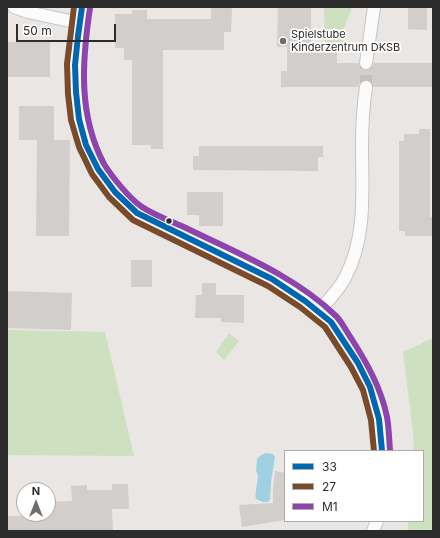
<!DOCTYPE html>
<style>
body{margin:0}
#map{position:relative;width:440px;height:538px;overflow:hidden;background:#e9e6e3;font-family:Inter,sans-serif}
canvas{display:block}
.frame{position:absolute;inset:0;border:8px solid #2c2c2c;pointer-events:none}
.legend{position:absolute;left:284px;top:450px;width:140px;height:72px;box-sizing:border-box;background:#fff;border:1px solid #ababab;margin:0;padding:5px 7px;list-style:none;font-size:12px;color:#2c2c2c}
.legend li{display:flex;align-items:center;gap:8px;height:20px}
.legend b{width:20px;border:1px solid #ababab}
.north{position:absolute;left:16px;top:482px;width:40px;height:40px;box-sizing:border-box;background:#fff;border:1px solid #ababab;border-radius:50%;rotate:0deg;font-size:11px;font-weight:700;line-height:16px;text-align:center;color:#2c2c2c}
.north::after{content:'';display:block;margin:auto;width:14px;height:18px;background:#6e6d6c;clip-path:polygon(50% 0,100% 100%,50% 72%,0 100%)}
.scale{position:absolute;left:16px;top:24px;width:100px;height:18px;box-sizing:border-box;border:2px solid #2c2c2c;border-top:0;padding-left:5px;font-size:12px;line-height:14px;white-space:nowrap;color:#2c2c2c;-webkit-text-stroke:3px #fff;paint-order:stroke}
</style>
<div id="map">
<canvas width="440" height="538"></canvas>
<div class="frame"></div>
<ul class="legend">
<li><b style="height:5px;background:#0068b3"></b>33</li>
<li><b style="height:5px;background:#7a4b2a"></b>27</li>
<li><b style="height:5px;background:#8e44ad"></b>M1</li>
</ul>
<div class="north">N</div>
<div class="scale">50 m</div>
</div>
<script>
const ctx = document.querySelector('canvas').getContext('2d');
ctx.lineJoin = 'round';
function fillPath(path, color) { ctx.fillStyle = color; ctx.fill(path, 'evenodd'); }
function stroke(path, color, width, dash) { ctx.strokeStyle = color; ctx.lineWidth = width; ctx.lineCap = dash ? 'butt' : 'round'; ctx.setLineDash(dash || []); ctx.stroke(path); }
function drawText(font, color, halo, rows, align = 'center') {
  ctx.font = font + ' Inter,sans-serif'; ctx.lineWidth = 3.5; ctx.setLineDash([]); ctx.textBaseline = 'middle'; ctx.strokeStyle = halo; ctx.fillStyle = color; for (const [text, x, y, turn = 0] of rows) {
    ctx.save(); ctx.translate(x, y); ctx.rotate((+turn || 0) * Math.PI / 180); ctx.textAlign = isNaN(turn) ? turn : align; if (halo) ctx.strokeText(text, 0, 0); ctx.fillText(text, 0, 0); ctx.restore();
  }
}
const green = new Path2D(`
 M324 7H352L343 31 344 46 325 45Z
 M7 330 105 332 134 456 7 455Z
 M229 333 239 341 224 360 216 352Z
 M433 338V531H408V521H423V451H413L414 441 403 352Z`);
const water = new Path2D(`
 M266 453 273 454 275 457 271 482 270 499 268 502H263L256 499C254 490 261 476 256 471L257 459 261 455Z`);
const building = new Path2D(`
 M211 7H232L231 32H224V50H163V149H151V145H132V60H124V48H115V14H132V10H147V19H211Z
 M278 7H311V47H337V63H359L361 69 365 70 372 68 374 63H433V87H373L371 81 367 80 360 82 358 87H281V71H287V47H277Z
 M408 7H427V30L408 29Z
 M7 42H50V77H7Z
 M19 106H54V140H70L69 236H36L37 140H19Z
 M419 129H430V217H433V236H405V231H399V141H404V134H419Z
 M199 146H323V157H318V171L193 170V156H199Z
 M187 192H223V226H199V215H187Z
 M131 260H152V287H131Z
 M202 283H216V295H244V323L221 322V318H195L196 295H202Z
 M7 291 72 293 71 330 7 328Z
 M275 471 285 473V520L242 527 239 505 273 503V488Z
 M112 484H128L129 509H112L113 531H7V516H26L28 514H48V502L72 501 71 486 87 485V490H112Z`);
const minorTunnel = new Path2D(`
 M366 87V63`);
const minor = new Path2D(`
 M14 7 28 12 79 23
 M82 7C68 85 70 160 137 213L272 279 305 301 331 322 358 363 370 387 379 419 382 451
 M366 63 374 7
 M318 311C328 301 338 291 345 278 367 236 362 191 362 146 362 126 363 107 366 87
 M373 531 377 521`);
const bus1 = new Path2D(`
 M82 7 78 36 75 65 76 92 79 119 86 145 98 169 115 192 137 213 272 279 305 301 331 322 358 363 370 387 379 419 382 451`);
const bus2 = new Path2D(`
 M74 7 67 64 68 94 71 120 79 147 92 174 109 197 133 220 268 286 300 307 325 327 351 367 363 390 371 420 374 451`);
const bus3 = new Path2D(`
 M90 8C82 61 78 115 104 164 112 177 130 199 142 207 156 216 173 222 188 229 239 254 295 276 336 316 342 322 346 331 351 338 367 363 381 388 387 417 389 428 389 439 390 450`);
const markers = [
 [283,41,4,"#6e6d6c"],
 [169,221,3.5,"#2c2c2c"]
];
const poiNames = [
 ["Spielstube",291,35],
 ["Kinderzentrum DKSB",291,48]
];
fillPath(green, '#cde0c0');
fillPath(water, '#9fd1e2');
fillPath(building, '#d1cecc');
stroke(minorTunnel, '#c3c1be', 12, [12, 6]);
stroke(minor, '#c6c4c5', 14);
stroke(minor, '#fcfbfb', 12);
stroke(bus1, '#0068b3', 6);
stroke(bus2, '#7a4b2a', 6);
stroke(bus3, '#8e44ad', 6);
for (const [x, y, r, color] of markers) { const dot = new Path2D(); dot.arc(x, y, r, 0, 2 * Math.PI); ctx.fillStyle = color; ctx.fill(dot); stroke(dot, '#fff', 1.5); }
drawText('11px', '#2c2c2c', '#fff', poiNames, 'left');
</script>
